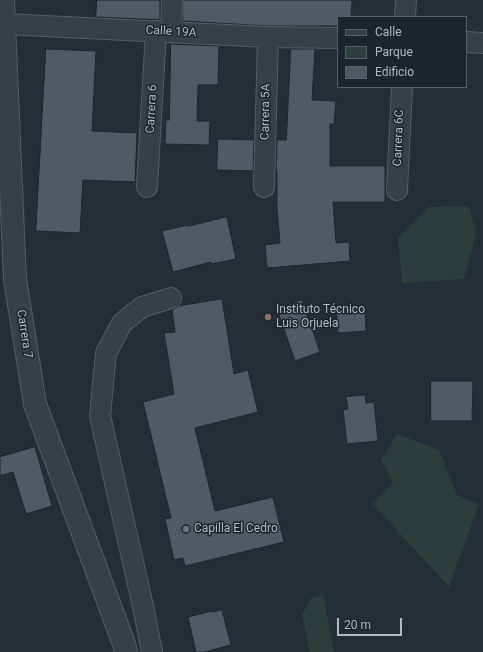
<!DOCTYPE html>
<meta charset="utf-8">
<style>
body{margin:0}
#map{position:relative;width:483px;height:652px;overflow:hidden;background:#242e36;font-family:Roboto,sans-serif}
canvas{display:block}
.legend{position:absolute;left:337px;top:16px;width:130px;height:72px;box-sizing:border-box;background:#1c242c;border:1px solid #586068;margin:0;padding:5px 7px;list-style:none;font-size:12px;color:#b2bac3}
.legend li{display:flex;align-items:center;gap:8px;height:20px}
.legend b{width:20px;border:1px solid #586068}
.scale{position:absolute;left:337px;top:618px;width:65px;height:18px;box-sizing:border-box;border:2px solid #b2bac3;border-top:0;padding-left:5px;font-size:12px;line-height:14px;white-space:nowrap;color:#b2bac3;-webkit-text-stroke:3px #1c242c;paint-order:stroke}
</style>
<div id="map">
<canvas width="483" height="652"></canvas>
<ul class="legend">
<li><b style="height:5px;background:#373f47"></b>Calle</li>
<li><b style="height:11px;background:#2c3e3c"></b>Parque</li>
<li><b style="height:11px;background:#4f5a65"></b>Edificio</li>
</ul>
<div class="scale">20 m</div>
</div>
<script>
const ctx = document.querySelector('canvas').getContext('2d');
ctx.lineJoin = 'round';
function fillPath(path, color) { ctx.fillStyle = color; ctx.fill(path, 'evenodd'); }
function stroke(path, color, width, dash) { ctx.strokeStyle = color; ctx.lineWidth = width; ctx.lineCap = dash ? 'butt' : 'round'; ctx.setLineDash(dash || []); ctx.stroke(path); }
function drawText(font, color, halo, rows, align = 'center') {
  ctx.font = font + ' Roboto,sans-serif'; ctx.lineWidth = 3; ctx.setLineDash([]); ctx.textBaseline = 'middle'; ctx.strokeStyle = halo; ctx.fillStyle = color; for (const [text, x, y, turn = 0] of rows) {
    ctx.save(); ctx.translate(x, y); ctx.rotate((+turn || 0) * Math.PI / 180); ctx.textAlign = isNaN(turn) ? turn : align; if (halo) ctx.strokeText(text, 0, 0); ctx.fillText(text, 0, 0); ctx.restore();
  }
}
const green = new Path2D(`
 M469 206 476 234 464 279 402 283 398 238 429 207Z
 M397 434 439 450 457 495 479 504 449 587 373 504 393 482 381 460Z
 M323 595 334 652H310L302 615 311 598Z`);
const building = new Path2D(`
 M97 0H160V20L96 17Z
 M183 0H352L351 17H338V26H268L183 21Z
 M171 44 219 46 218 85H198L197 121H210L209 145 165 144 166 120H169Z
 M46 49 96 51 92 131 137 133 135 182 83 180 80 233 36 231Z
 M291 49H315L312 100 336 101 334 124H330V166H385V202H333L336 243 349 242 350 261 267 268 265 245 280 243 277 208V171H276L277 140H286Z
 M218 139 254 140 253 171 217 170Z
 M227 217 236 259 211 264V262L173 272 162 231 188 225V226Z
 M222 299 234 374 248 370 258 412 195 428 215 511 273 497 284 542 185 566 183 558 174 560 165 519 171 518 143 402 174 394 164 333 175 332 172 310 179 306Z
 M302 300 320 352 295 361 277 309Z
 M365 308 366 331 338 333 336 309Z
 M431 381H473L472 421H431Z
 M365 395 366 403 374 402 378 441 347 444 343 410 348 409 346 397Z
 M35 447 52 506 26 514 13 472 0 476V457Z
 M222 610 231 645 204 652H196L188 617 212 611V612Z`);
const minor = new Path2D(`
 M405 17 406 0
 M4 24 268 37 338 38
 M171 32 172 0
 M466 42 483 43
 M147 187 156 31
 M264 187 268 37
 M397 190 402 87
 M152 652 144 611 100 416 106 353 122 323 142 307 171 298`);
const tertiary = new Path2D(`
 M3 0 4 24 15 279 35 404 124 644 126 652`);
const markers = [
 [268,317,4,"#8d6e63"],
 [186,529,4,"#6b7280"]
];
const streetNames = [
 ["Calle 19A",171,32,3],
 ["Carrera 6",152,109,-87],
 ["Carrera 5A",266,112,-89],
 ["Carrera 6C",399,138,-88],
 ["Carrera 7",24,334,81]
];
const poiNames = [
 ["Instituto Técnico",276,310],
 ["Luis Orjuela",276,324],
 ["Capilla El Cedro",194,529]
];
fillPath(green, '#2c3e3c');
fillPath(building, '#4f5a65');
stroke(building, '#1e262e', 1);
stroke(minor, '#555d65', 22);
stroke(tertiary, '#555d65', 24);
stroke(minor, '#373f47', 20);
stroke(tertiary, '#373f47', 22);
for (const [x, y, r, color] of markers) { const dot = new Path2D(); dot.arc(x, y, r, 0, 2 * Math.PI); ctx.fillStyle = color; ctx.fill(dot); stroke(dot, '#1c242c', 1.5); }
drawText('12px', '#b2bac3', '#1c242c', streetNames);
drawText('12px', '#b2bac3', '#1c242c', poiNames, 'left');
</script>
